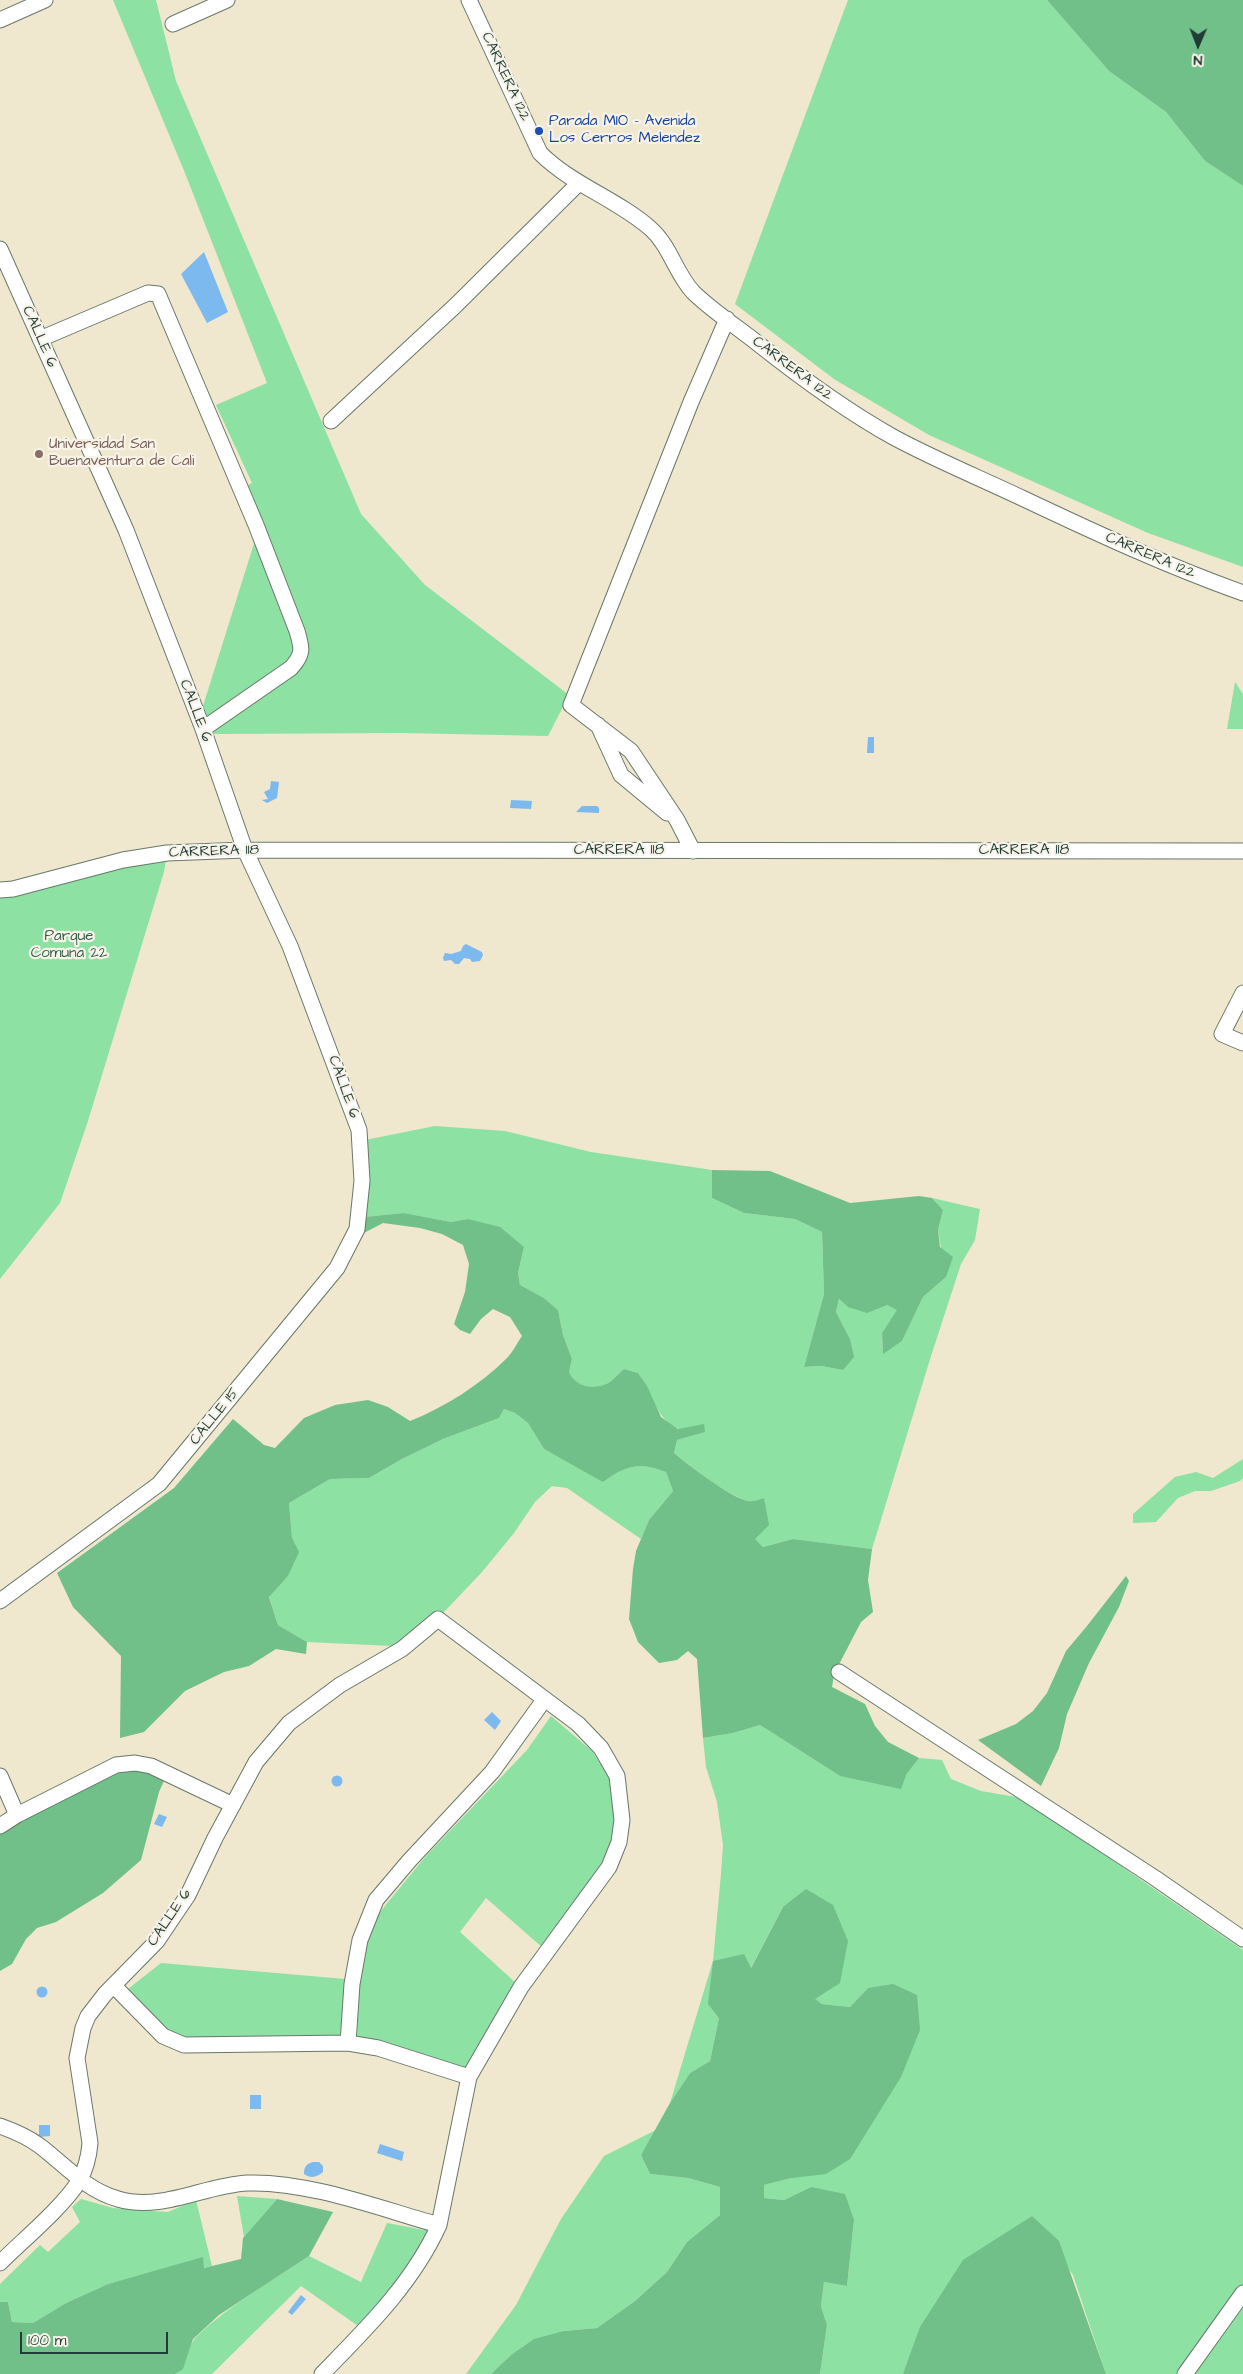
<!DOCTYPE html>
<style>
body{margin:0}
#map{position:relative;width:1243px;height:2374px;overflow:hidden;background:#efe7ce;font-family:"Architects Daughter",sans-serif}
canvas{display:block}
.north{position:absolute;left:1173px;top:20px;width:50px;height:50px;-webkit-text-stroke:4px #f7f3e8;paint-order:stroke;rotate:181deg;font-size:14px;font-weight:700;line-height:20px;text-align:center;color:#1f3d34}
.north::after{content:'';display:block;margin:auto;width:18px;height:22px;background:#1f3d34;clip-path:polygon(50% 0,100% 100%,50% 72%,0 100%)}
.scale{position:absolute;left:20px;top:2332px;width:148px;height:22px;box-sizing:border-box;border:2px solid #1f3d34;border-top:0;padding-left:6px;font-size:15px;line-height:18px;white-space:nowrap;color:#1f3d34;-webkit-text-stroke:4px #f7f3e8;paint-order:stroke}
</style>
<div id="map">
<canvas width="1243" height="2374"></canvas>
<div class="north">N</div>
<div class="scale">100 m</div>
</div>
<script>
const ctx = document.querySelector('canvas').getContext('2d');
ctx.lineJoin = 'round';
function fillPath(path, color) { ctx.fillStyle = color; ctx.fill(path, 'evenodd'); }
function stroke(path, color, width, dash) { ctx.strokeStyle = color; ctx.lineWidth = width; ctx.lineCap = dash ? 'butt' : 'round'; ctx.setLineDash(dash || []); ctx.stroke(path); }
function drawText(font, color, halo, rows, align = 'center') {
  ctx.font = font + ' "Architects Daughter",sans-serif'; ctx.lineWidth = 4.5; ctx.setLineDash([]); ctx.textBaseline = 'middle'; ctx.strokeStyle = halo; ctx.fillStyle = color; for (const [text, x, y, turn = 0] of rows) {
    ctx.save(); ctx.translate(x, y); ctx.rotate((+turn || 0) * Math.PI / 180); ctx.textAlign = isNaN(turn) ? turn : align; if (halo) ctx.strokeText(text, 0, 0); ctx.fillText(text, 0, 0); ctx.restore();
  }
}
const green = new Path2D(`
 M113 0H156L176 81 361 514 425 585 569 695 548 736 403 733 214 734 203 706 257 534 238 490 252 483 216 405 267 383 185 173Z
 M848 0H1047L1109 71 1166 112 1205 161 1243 186V567L1148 533 929 435 834 379 735 304Z
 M1235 682 1243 694V729H1227Z
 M167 853 164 872 87 1124 60 1203 0 1279V890Z
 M435 1126 505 1131 591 1152 712 1170V1198L744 1213 795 1219 822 1232 824 1294 804 1367 821 1366 843 1370 850 1339 836 1312 839 1299 848 1307 887 1305 898 1310 882 1333 883 1353 902 1341 923 1297 946 1277 938 1230 943 1210 932 1198 980 1209 975 1240 961 1264 931 1356 872 1549 793 1539 763 1547 754 1539 764 1498C760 1499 753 1502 749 1501 733 1499 687 1464 674 1453L677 1440 704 1432C696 1431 684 1432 677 1428 655 1417 651 1392 638 1373L624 1369C619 1373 612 1382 606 1384 590 1390 576 1386 569 1372L572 1359 563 1335 558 1310 544 1298 520 1285 518 1273 524 1247 468 1219 451 1222 404 1213 364 1217 370 1177 365 1140Z
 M504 1409 515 1413 528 1423 544 1449 603 1481C626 1465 639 1462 666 1472L673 1491 649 1520 641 1539 567 1488 552 1486 535 1502 514 1533 482 1572 444 1612 393 1646 307 1642 278 1625 269 1596 288 1576 292 1538 289 1503 330 1479 369 1478 402 1459 443 1439 499 1418Z
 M1243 1459V1478L1240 1481 1211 1491H1195L1178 1498 1156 1522 1133 1523V1514L1175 1477 1196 1472 1213 1478Z
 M551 1716 592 1751 613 1783 617 1834 605 1861 543 1948 486 1898 460 1932 517 1984 474 2053 468 2070 357 2037 359 1979 370 1924 426 1856 527 1750Z
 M760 1725 840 1776 906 1775 919 1758 942 1760 951 1779 981 1791 1022 1798 1243 1950V2374H1106L1073 2275 1032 2216 1002 2237 903 2374H820L827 2325 821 2306 824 2282 847 2286 854 2220 811 2187 784 2200 764 2198V2185L792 2178 868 1988 850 2007 822 2004 814 1999 820 1994 783 1907 750 1969 719 2018 710 2061 690 2073 670 2103 713 1961 721 1874 723 1845 717 1802 706 1767 703 1738 733 1733Z
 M161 1963 345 1979 340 2038 208 2041 171 2034 128 1989Z
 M656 2130 641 2155 650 2174 688 2178 720 2187V2215L687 2242 667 2272 635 2301 597 2328 564 2331 510 2356 491 2374H466L516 2305 561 2219 604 2156Z
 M237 2196 277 2199 244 2237Z
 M81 2199 113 2208 168 2212 196 2200 212 2266 203 2268V2258L108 2284 66 2303 33 2323 12 2322 8 2302H0V2284L40 2245 48 2252 80 2222 72 2207Z
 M387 2223 430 2231 426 2243 361 2328 301 2286 212 2374H175C189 2365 186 2346 198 2335 231 2304 271 2282 309 2256L361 2282Z`);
const forest = new Path2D(`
 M1047 0H1243V186L1205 161 1166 112 1109 71Z
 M712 1170 770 1171 850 1203 919 1196 932 1198 943 1210 938 1230 940 1247 953 1257 946 1277 923 1297 902 1341 883 1354 882 1333 897 1310 887 1305 867 1313 848 1307 839 1299 836 1312 850 1339 854 1357 843 1370 821 1366 804 1367 824 1294 822 1232 795 1219 744 1213 712 1198Z
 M404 1213 451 1222 468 1219 500 1227 524 1247 518 1273 520 1285 544 1298 558 1310 563 1335 572 1359 569 1372C576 1386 590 1390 606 1384 612 1382 619 1373 624 1369L638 1373 647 1386 661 1417 678 1429 704 1424 705 1432 677 1440 674 1453C687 1464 734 1500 749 1501 753 1502 760 1499 764 1498L769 1525 755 1539 763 1547 793 1539 872 1549 868 1580 873 1612 861 1622 834 1674 832 1687 865 1704 875 1726 888 1742 919 1758 906 1775 901 1789 840 1776 760 1725 733 1733 703 1738 697 1659 688 1651 677 1660 659 1663 638 1642 629 1619 633 1569 636 1551 649 1520 673 1491 666 1472C639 1462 626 1465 603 1482L544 1449 528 1423 515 1413 504 1409 499 1418 443 1439 402 1459 369 1478 330 1479 289 1503 292 1538 299 1552 288 1576 269 1597 278 1625 307 1642 306 1654 276 1649 249 1666 224 1672 185 1691 144 1732 120 1738 121 1656 73 1607 57 1573 174 1488 233 1419 264 1445 275 1448 304 1418 335 1405 368 1400 388 1407 410 1421C445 1407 480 1385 507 1358 513 1352 517 1343 522 1336L510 1317 493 1309 481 1319 470 1334 460 1330 454 1324 465 1292 469 1264 463 1245 442 1234 420 1228 383 1223 362 1234 364 1217Z
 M1126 1576 1129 1581 1119 1607 1089 1663 1067 1714 1059 1748 1041 1786 978 1740 1016 1724 1033 1711 1047 1693 1066 1651 1087 1626Z
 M116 1765 167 1774 159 1792 141 1860 103 1893 56 1922 37 1928 26 1939 12 1964 0 1971V1826Z
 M806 1889 833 1905 848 1941 840 1983 815 1999 822 2004 850 2007 868 1988 893 1984 917 1995 920 2030 901 2077 850 2159 826 2174 792 2178 764 2185V2198L784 2200 811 2187 845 2194 854 2220 847 2286 824 2282 821 2306 827 2325 820 2374H491L510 2356 534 2339 564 2331 597 2328 635 2301 667 2272 687 2242 720 2215V2187L688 2178 650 2174 641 2155 670 2103 690 2073 710 2061 719 2018 708 2004 713 1961 744 1954 751 1968 783 1907Z
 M277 2199 333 2212 309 2256 219 2315 193 2339 183 2369 175 2374H0V2302H8L12 2322 33 2323 66 2303 108 2284 203 2257 204 2268 241 2259 243 2238Z
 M1032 2216 1059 2241 1106 2374H903L920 2327 963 2260Z`);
const water = new Path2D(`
 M204 252 228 312 207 323 181 274Z
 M868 737H874V753H867Z
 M271 781 279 782 277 798 267 803 262 800 268 799 264 792 270 789Z
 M511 800 532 801 531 809 510 808Z
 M582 806H597L599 808V813L576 812Z
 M466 944 482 952 483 955 480 961 472 962 470 959 464 958 459 964H455L451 960 444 961 443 958 445 953 451 954 461 951 463 946Z
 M492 1712 501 1721 495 1730 484 1720Z
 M331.5 1781a5.5 5.5 0 1 1 11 0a5.5 5.5 0 1 1-11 0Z
 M159 1814 167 1817 162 1827 154 1824Z
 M36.5 1992a5.5 5.5 0 1 1 11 0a5.5 5.5 0 1 1-11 0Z
 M250 2095H261V2109H250Z
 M39 2125H50V2136L39 2137Z
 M380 2144 404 2152 402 2161 377 2153Z
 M313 2162H319L323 2166V2172C317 2177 311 2179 304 2174 304 2167 306 2164 313 2162Z
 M301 2295 306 2299 292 2315 288 2312Z`);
const minor = new Path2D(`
 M469 0 540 153C572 185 617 199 651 229 670 246 676 274 693 292 710 309 737 327 756 342 800 377 846 411 895 438 936 460 980 478 1022 498 1096 533 1165 565 1243 593
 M0 20 45 0
 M173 24 227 0
 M0 249 126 530 203 729 245 850 290 946 359 1130 362 1181 357 1229 337 1268 159 1484 0 1601
 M40 339 148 293 158 294 256 525 297 631C302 648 304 654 291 668L203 729
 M331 421 455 306 579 183
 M598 725 621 775 667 813
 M693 851 677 820 631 751 571 705 691 402 727 319
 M0 890 13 889 123 860 167 853 245 850 1243 851
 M1243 993 1222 1034 1243 1043
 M839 1672 1155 1878 1243 1939
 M0 1776 17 1815
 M0 1826 17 1815 116 1765 135 1763 151 1766 233 1805
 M114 1986 163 2036 184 2045 348 2043 378 2048 469 2077
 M348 2043 352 1984 360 1940 376 1900 409 1861 492 1772 544 1700
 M0 2126C14 2131 28 2137 40 2146 66 2166 86 2190 118 2199 162 2212 204 2185 248 2183 308 2181 381 2209 439 2225
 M0 2263C23 2240 63 2207 79 2181 86 2169 89 2156 90 2143L77 2058 83 2028 88 2016 105 1994 157 1941 188 1895 215 1838 256 1762 289 1723 340 1685 402 1649 438 1619 578 1724 601 1748 617 1776 622 1820 619 1842 609 1867 521 1987 469 2077 439 2225C413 2283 366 2329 322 2374
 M1185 2374 1243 2293`);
const markers = [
 [539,131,5,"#1a4fb4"],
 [39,454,5,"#8d6e63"]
];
const streetNames = [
 ["CARRERA 122",505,77,65],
 ["CALLE 6",39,337,66],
 ["CARRERA 122",792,369,37],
 ["CARRERA 122",1150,556,23],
 ["CALLE 6",195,711,69],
 ["CARRERA 118",619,851],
 ["CARRERA 118",1024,851],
 ["CARRERA 118",214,852,-2],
 ["CALLE 6",343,1087,70],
 ["CALLE 15",215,1417,-51],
 ["CALLE 6",170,1918,-56]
];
const transitNames = [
 ["Parada MIO - Avenida",549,122],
 ["Los Cerros Melendez",549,139]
];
const educationNames = [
 ["Universidad San",49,445],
 ["Buenaventura de Cali",49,462]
];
const parkNames = [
 ["Parque",69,937],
 ["Comuna 22",69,954]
];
fillPath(green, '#8ce1a3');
fillPath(forest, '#71bf89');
fillPath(water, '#7bb9ef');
stroke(minor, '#68786a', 17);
stroke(minor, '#fff', 15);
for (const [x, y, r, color] of markers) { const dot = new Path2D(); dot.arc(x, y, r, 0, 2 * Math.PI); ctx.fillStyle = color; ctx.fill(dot); stroke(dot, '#f7f3e8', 2); }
drawText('15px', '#1f3d34', '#f7f3e8', streetNames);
drawText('15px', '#164399', '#f7f3e8', transitNames, 'left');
drawText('15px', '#785e54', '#f7f3e8', educationNames, 'left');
drawText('15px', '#355e4a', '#f7f3e8', parkNames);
</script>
